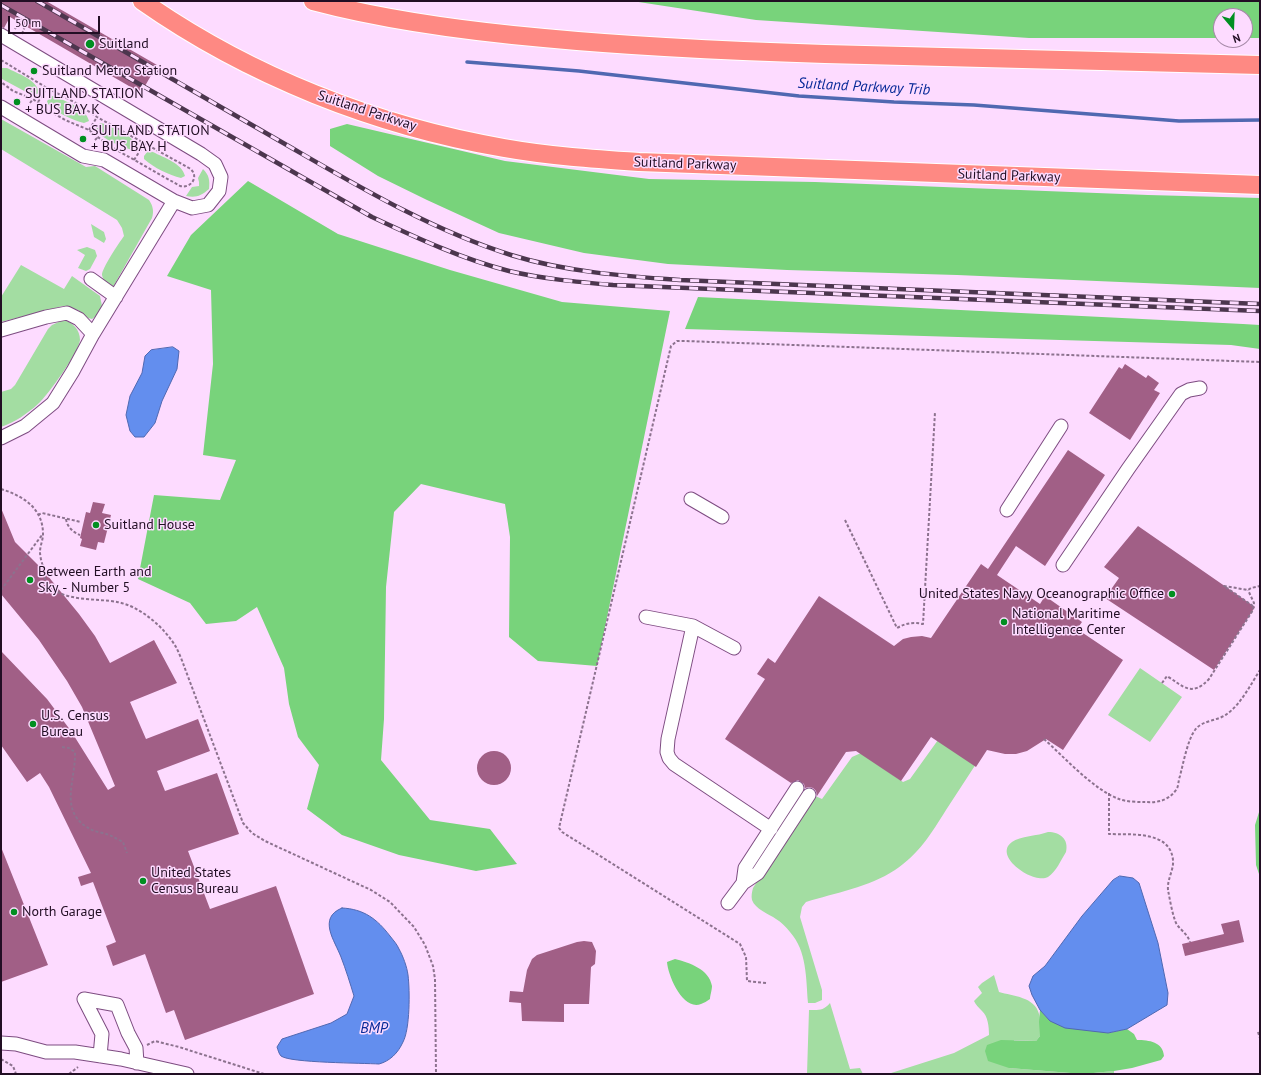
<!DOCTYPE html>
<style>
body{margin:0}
#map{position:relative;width:1261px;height:1075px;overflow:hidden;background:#fddbff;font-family:"PT Sans",sans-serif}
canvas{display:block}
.frame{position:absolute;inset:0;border:2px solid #220e24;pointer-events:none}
.north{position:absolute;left:1213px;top:8px;width:40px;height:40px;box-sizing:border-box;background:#fddbff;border:1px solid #a589a7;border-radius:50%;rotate:161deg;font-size:11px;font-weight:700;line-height:16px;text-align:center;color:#220e24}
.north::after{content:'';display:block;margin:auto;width:14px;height:18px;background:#018f21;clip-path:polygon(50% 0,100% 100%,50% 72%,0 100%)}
.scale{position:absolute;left:8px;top:16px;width:92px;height:18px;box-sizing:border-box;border:2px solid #220e24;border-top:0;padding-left:5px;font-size:12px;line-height:14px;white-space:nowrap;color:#220e24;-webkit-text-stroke:3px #fddbff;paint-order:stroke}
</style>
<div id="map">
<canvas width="1261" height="1075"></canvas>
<div class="frame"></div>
<div class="north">N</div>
<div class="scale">50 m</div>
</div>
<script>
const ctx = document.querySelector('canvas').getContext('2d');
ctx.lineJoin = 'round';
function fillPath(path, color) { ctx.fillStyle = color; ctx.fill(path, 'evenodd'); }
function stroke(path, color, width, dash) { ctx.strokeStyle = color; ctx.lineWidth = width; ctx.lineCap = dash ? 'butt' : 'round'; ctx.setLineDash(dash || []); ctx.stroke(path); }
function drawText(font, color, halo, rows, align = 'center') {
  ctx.font = font + ' "PT Sans",sans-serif'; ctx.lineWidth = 3; ctx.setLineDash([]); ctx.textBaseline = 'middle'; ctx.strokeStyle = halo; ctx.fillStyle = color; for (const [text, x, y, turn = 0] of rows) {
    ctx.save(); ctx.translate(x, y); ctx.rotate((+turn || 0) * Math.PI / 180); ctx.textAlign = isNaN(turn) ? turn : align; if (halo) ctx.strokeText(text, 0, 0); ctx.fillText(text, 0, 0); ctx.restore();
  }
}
const green = new Path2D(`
 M2 68H7C18 74 37 79 39 93L35 95 28 93 2 79 1 78Z
 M52 96 57 97C68 103 86 108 89 121L84 123C72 120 57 113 48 104L47 101Z
 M1 119 86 167 95 166 149 200C153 206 154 211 152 218L113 287C108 284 103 281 102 275 102 268 119 243 124 236L122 228 117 220 1 149Z
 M100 123 105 124C116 129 134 135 137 148L133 150C121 147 105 140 96 131V128Z
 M148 151 153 152C164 158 182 163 185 176L181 178C169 175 154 168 144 159V156Z
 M203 169C209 175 210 180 209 189 201 196 196 198 186 196L192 187 199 186V182L198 178Z
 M91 224 104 232 106 239 104 243 94 237Z
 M87 247 95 250 97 256 90 269 86 271 78 268 85 255 77 250Z
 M21 265 64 289 72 276 100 296 102 306 96 316 92 319 88 318 78 310 63 306 1 322V297Z
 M63 320C73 322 80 330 80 340 79 352 48 395 38 404 27 414 15 422 1 427V392L11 389 15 385 48 329 52 325Z
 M1140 668 1182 697 1150 742 1108 715Z
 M938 740 976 764C966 779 956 795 946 810 931 834 919 854 895 870 869 887 835 893 806 902L802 907 800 917 822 990V1000L815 1003H808C806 978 807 951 790 932 786 927 781 922 776 919 769 914 755 909 752 900 751 896 752 892 753 888L813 795 822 799 852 757 861 753 903 782 910 779Z
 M1048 832C1060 832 1069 839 1066 852 1061 860 1056 872 1048 877 1034 885 992 856 1012 842 1020 836 1038 836 1048 832Z
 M994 975 999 992C1013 996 1035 997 1039 1014 1041 1021 1040 1029 1040 1036L1036 1041 1014 1040 1009 1068 1083 1074 1114 1071V1074H888L954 1053 989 1035C989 1027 988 1016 982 1011 978 1007 976 1005 974 1001L982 993 978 987 982 983Z
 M830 1003 850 1069 860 1068 863 1074H807L809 1010C819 1010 823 1011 830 1003Z`);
const forest = new Path2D(`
 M632 1H1260V38H1245V16H1221V38H1029L756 20Z
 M347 124 505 161 649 179 815 182 1148 195 1260 198V288L957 275 787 270 668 264 584 253 499 233 427 200 378 176 330 146V129Z
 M248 181 338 234 450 270 562 302 670 311 597 666 538 661 509 637 510 537 505 504 421 484 394 512 386 587 384 719 381 760 430 820 490 829 517 864 476 871 399 855 342 835 307 809 319 765 298 737 289 704 284 668 257 607 236 621 206 624 190 603 138 579 154 495 220 500 236 460 203 455 213 364 211 290 167 276 191 235Z
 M698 297 1243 324 1260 325V349L1231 345 685 329Z
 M1260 809V877L1256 865 1255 825Z
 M675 959C690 963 709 969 712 986 712 990 710 996 710 999 707 1001 704 1003 701 1004 683 1011 668 976 667 962Z
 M1040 1010 1050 1021 1108 1033 1127 1029 1134 1034 1137 1040C1149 1040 1163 1042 1164 1056L1161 1060 1132 1068 1114 1071 1083 1074 1009 1068 988 1061 985 1051 987 1045 1001 1040 1036 1041 1040 1036 1039 1022Z`);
const water = new Path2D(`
 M173 347 179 351 177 369 162 401 155 423 144 437H135L130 431 126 415 130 396 142 373 145 356 151 350Z
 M1120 876 1133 878 1139 883 1158 943 1168 993 1167 1005 1127 1029 1108 1033 1065 1028 1050 1021 1040 1010 1032 995 1029 986 1033 976 1045 966 1082 916 1113 880Z
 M342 908C364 909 377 919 390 936 393 940 397 944 399 949 403 956 407 967 408 975 410 991 410 1029 403 1042 398 1053 390 1061 379 1064 363 1063 290 1063 281 1056 279 1054 278 1050 277 1047L282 1039 331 1023 347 1014 354 996C350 983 346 970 341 957 335 941 317 918 342 908Z`);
const stream = new Path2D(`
 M467 62 579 71 799 96 894 102 974 105 1179 121 1260 120`);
const building = new Path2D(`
 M1 1H46L157 65 141 93 10 17 4 28 1 27Z
 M1125 364 1146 378 1148 375 1159 383 1154 390 1160 393 1130 440 1089 413 1119 367 1122 369Z
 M1068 450 1105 475 1045 566 1016 546 997 575 1040 604 1045 596 1082 622 1077 629 1123 660 1063 750 1046 739 1027 751 1016 754H1005L987 750 976 767 931 737 901 781 856 751 846 752 817 796 816 791 813 788 809 787 805 788 804 784 798 780 791 783 725 739 765 679 757 674 768 658 775 663 819 596 894 646 903 639 911 637 922 636 931 638 981 564 988 569Z
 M93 502 105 504 102 513 111 515 104 543 98 542 96 550 80 546 82 539 80 538 86 512 90 513Z
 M1 508 15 542 43 570 79 614 95 636 110 663 154 640 177 683 130 702 146 739 198 719 210 751 157 771 165 791 217 773 239 834 188 851 210 909 276 886 314 994 185 1040 174 1010 166 1013 145 954 113 966 106 946 116 942 93 882 81 886 78 877 91 873 49 787 40 773 27 782 1 745V651L47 699 71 731 108 790 115 786 82 707 67 681 39 640 1 594Z
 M1138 526 1255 607 1214 670 1105 598 1119 578 1104 567Z
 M477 768a17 17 0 1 1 34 0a17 17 0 1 1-34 0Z
 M1 847 48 965 1 982Z
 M1239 920 1244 942 1185 956 1182 944 1224 934 1221 924Z
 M584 941 592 942 596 951 595 964 591 967 589 1004H564V1022L522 1021 521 1003 509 1002 510 991 523 992 527 970 532 959 537 955 577 942Z`);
const path = new Path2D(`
 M15 29 19 22
 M22 34 25 26
 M1 60 47 88 76 103 97 117 189 168C200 175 192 189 180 186L108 145 89 130 65 120 46 109 33 99 13 91 1 82
 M38 102 47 88
 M30 103 33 99
 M89 130 97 117
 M95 140 98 137
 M134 160 145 143
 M1 489C23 496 43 508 43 534 43 540 40 546 40 552 40 557 42 563 43 567 44 574 44 579 48 584 61 602 97 598 117 602 140 606 164 627 176 647 179 653 182 660 184 666L243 823 252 833 265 841 371 890 390 902 414 927 425 945 433 966 435 979 436 1074
 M38 515 42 513 81 522
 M66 519C67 527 74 533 80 535
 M845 520 897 628C906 623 913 622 923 624L935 412
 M1 590 42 535
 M1253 606 1224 586 1248 590 1251 588 1260 586
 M1162 683 1167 676C1184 687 1192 697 1209 679L1253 610 1254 603 1248 590
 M1044 739C1064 757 1094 790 1119 799 1127 802 1138 802 1146 802 1158 803 1169 800 1176 790 1179 786 1178 781 1180 776 1183 764 1188 739 1195 730 1202 720 1218 721 1227 714 1241 704 1251 684 1260 670
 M62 747 69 748 75 752C76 781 57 813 92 830 97 832 104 833 109 835 114 837 119 840 123 842L127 853
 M1109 793V834C1130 835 1170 830 1173 860 1174 870 1167 879 1168 890 1170 900 1172 913 1176 923 1180 930 1187 933 1190 942
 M766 983 747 981 746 957 740 944 562 832 559 828 671 346 677 341H685L1260 362
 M1258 1032 1260 1038
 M147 1045 155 1041 179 1047 264 1074
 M1 1059 13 1066 16 1074
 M69 1074 78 1067`);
const minor = new Path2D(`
 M1 35 201 154 215 164 221 177 219 191 208 205 192 208 174 201 104 160 83 156 1 107
 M91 279 116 297
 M1 330 46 317 67 313 79 319 93 334
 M1 438 25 426 53 403 73 371 93 334 174 201
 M691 499 722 517
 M1007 510 1061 426
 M1063 565 1128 469 1181 394 1189 390 1200 388
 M646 617 693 626 734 648
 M693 626 668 739 667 752 669 758 674 764 771 829
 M743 883 758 873 809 795
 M728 903 743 883 745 868 797 788
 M1 1043 16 1044 46 1052H75L121 1059 187 1074
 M100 1056 102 1034 84 999 117 1005 128 1033 136 1048 137 1063`);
const highway = new Path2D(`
 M142 1C249 76 376 126 504 148 549 156 594 159 639 162L1260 185
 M313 1C388 21 466 31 544 38 638 47 731 51 825 54 970 57 1115 61 1260 65`);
const rail = new Path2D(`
 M37 1C118 47 198 94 278 140 353 183 428 229 511 255 566 272 623 276 680 280L1260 304
 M1 5 372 217C417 238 462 259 509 271 543 279 578 282 613 285L1260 311`);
const markers = [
 [90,44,5,"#018f21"],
 [34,71,4,"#018f21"],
 [17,102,4,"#018f21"],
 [83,139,4,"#018f21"],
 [96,525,4,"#018f21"],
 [30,580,4,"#018f21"],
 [1172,594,4,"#018f21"],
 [1004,622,4,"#018f21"],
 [33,724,4,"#018f21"],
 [143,881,4,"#018f21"],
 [14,912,4,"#018f21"]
];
const poiNames = [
 ["Suitland",99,44],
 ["Suitland Metro Station",42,71],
 ["SUITLAND STATION",25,94],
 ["+ BUS BAY K",25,110],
 ["SUITLAND STATION",91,131],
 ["+ BUS BAY H",91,147],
 ["Suitland House",104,525],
 ["Between Earth and",38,572],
 ["Sky - Number 5",38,588],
 ["United States Navy Oceanographic Office",1164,594,"right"],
 ["National Maritime",1012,614],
 ["Intelligence Center",1012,630],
 ["U.S. Census",41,716],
 ["Bureau",41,732],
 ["United States",151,873],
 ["Census Bureau",151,889],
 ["North Garage",22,912]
];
const streetNames = [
 ["Suitland Parkway",367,111,18],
 ["Suitland Parkway",685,164,2],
 ["Suitland Parkway",1009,176,2]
];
const waterNames = [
 ["Suitland Parkway Trib",864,87,3],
 ["BMP",374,1029]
];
fillPath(green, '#a3dda2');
fillPath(forest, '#78d37b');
fillPath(water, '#638eee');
stroke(water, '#5068b1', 1);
stroke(stream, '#5068b1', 3.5);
fillPath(building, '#a15f86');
stroke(minor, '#7d4c81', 15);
stroke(highway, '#fff', 20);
stroke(path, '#8c728e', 2, [3, 2]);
stroke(minor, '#fff', 13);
stroke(highway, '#fe8983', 18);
stroke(rail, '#4c364e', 4.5);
stroke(rail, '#fddbff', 3, [9]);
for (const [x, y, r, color] of markers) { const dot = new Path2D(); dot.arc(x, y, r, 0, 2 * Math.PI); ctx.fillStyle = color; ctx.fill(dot); stroke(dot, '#fddbff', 1.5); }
drawText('14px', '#220e24', '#fddbff', poiNames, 'left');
drawText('14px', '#220e24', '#fddbff', streetNames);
drawText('italic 15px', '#082a98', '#fddbff', waterNames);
</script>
